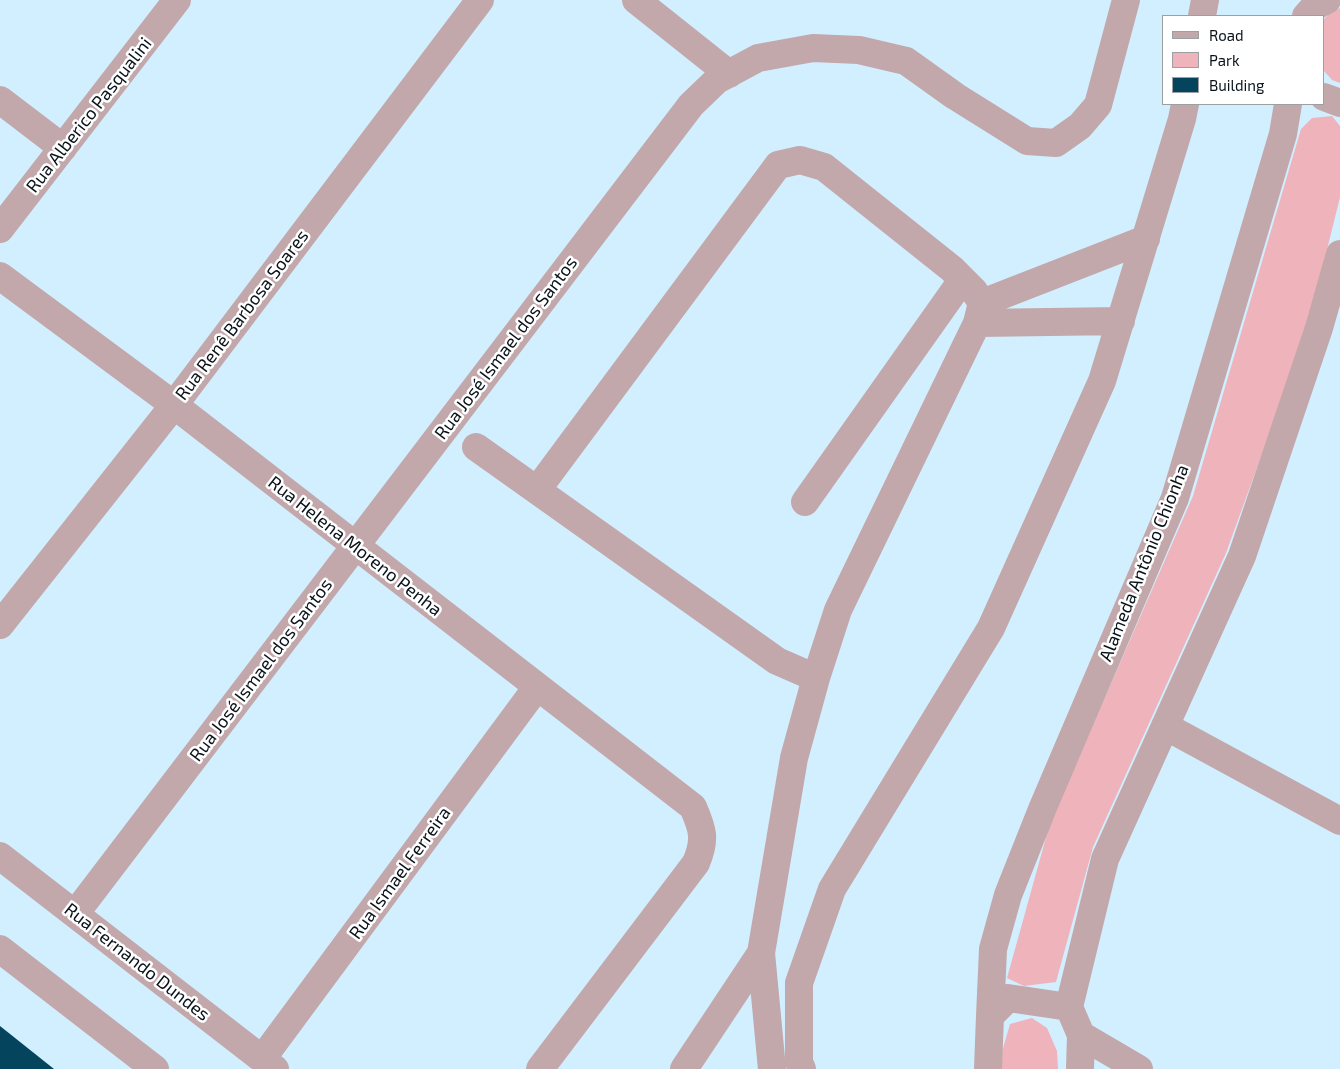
<!DOCTYPE html>
<meta charset="utf-8">
<style>
body{margin:0}
#map{position:relative;width:1340px;height:1069px;overflow:hidden;background:#d1effe;font-family:"Exo 2",sans-serif}
canvas{display:block}
.legend{position:absolute;left:1162px;top:15px;width:162px;height:90px;box-sizing:border-box;background:#fff;border:1px solid #9ca0a3;margin:0;padding:6px 9px;list-style:none;font-size:15px;color:#081218}
.legend li{display:flex;align-items:center;gap:10px;height:25px}
.legend b{width:25px;border:1px solid #9ca0a3}
</style>
<div id="map">
<canvas width="1340" height="1069"></canvas>
<ul class="legend">
<li><b style="height:6px;background:#c2a7ab"></b>Road</li>
<li><b style="height:14px;background:#eeb3bb"></b>Park</li>
<li><b style="height:14px;background:#04445c"></b>Building</li>
</ul>
</div>
<script>
const ctx = document.querySelector('canvas').getContext('2d');
ctx.lineJoin = 'round';
function fillPath(path, color) { ctx.fillStyle = color; ctx.fill(path, 'evenodd'); }
function stroke(path, color, width, dash) { ctx.strokeStyle = color; ctx.lineWidth = width; ctx.lineCap = dash ? 'butt' : 'round'; ctx.setLineDash(dash || []); ctx.stroke(path); }
function drawText(font, color, halo, rows, align = 'center') {
  ctx.font = font + ' "Exo 2",sans-serif'; ctx.lineWidth = 5; ctx.setLineDash([]); ctx.textBaseline = 'middle'; ctx.strokeStyle = halo; ctx.fillStyle = color; for (const [text, x, y, turn = 0] of rows) {
    ctx.save(); ctx.translate(x, y); ctx.rotate((+turn || 0) * Math.PI / 180); ctx.textAlign = isNaN(turn) ? turn : align; if (halo) ctx.strokeText(text, 0, 0); ctx.fillText(text, 0, 0); ctx.restore();
  }
}
const green = new Path2D(`
 M1340 8V83L1332 80 1324 71V19L1331 12Z
 M1332 116 1340 126V197L1308 327 1226 553 1093 847 1056 982 1024 986 1007 978 1050 823 1193 496 1301 129 1312 118Z
 M1032 1018 1047 1028 1057 1051 1058 1069H1001L1000 1059 1010 1024Z`);
const building = new Path2D(`
 M0 1026 54 1069H0Z`);
const minor = new Path2D(`
 M636 0 729 74
 M1202 16 1205 0
 M1306 16 1314 7 1327 0
 M1324 97 1340 103
 M0 100 63 148
 M0 229 177 0
 M0 276 174 405 693 807C703 830 706 839 696 863L540 1069
 M982 303 1146 239
 M977 323 1121 321
 M476 447 777 661 816 678 838 610 977 323 982 303 974 291 952 269 824 167 800 160 778 165 537 490
 M805 502 962 280
 M0 625 174 405 480 0
 M1165 726 1340 821
 M0 856 275 1069
 M75 914 691 105 717 80 758 58 813 48 859 50 906 61 955 96 1027 141 1056 143 1080 126 1098 105 1126 0
 M0 949 155 1069
 M1069 1007 1105 859 1242 556 1319 328 1340 254
 M990 1016 993 949 1008 895 1043 807 1175 498 1283 134 1288 104
 M1081 1035 1139 1069
 M262 1059 537 687
 M684 1069 761 953
 M772 1069 761 953 794 758 816 678
 M802 1069 799 1062V983L832 889 991 628 1102 381 1182 119 1185 104
 M988 1069 990 1016 1008 998 1069 1007 1081 1035 1080 1069`);
const streetNames = [
 ["Rua Alberico Pasqualini",89,115,-52],
 ["Rua Renê Barbosa Soares",242,315,-53],
 ["Rua José Ismael dos Santos",506,348,-53],
 ["Rua Helena Moreno Penha",355,546,38],
 ["Alameda Antônio Chionha",1144,563,-68],
 ["Rua José Ismael dos Santos",261,670,-53],
 ["Rua Ismael Ferreira",400,873,-54],
 ["Rua Fernando Dundes",137,962,38]
];
fillPath(green, '#eeb3bb');
fillPath(building, '#04445c');
stroke(minor, '#c2a7ab', 28);
drawText('18px', '#081218', '#fff', streetNames);
</script>
